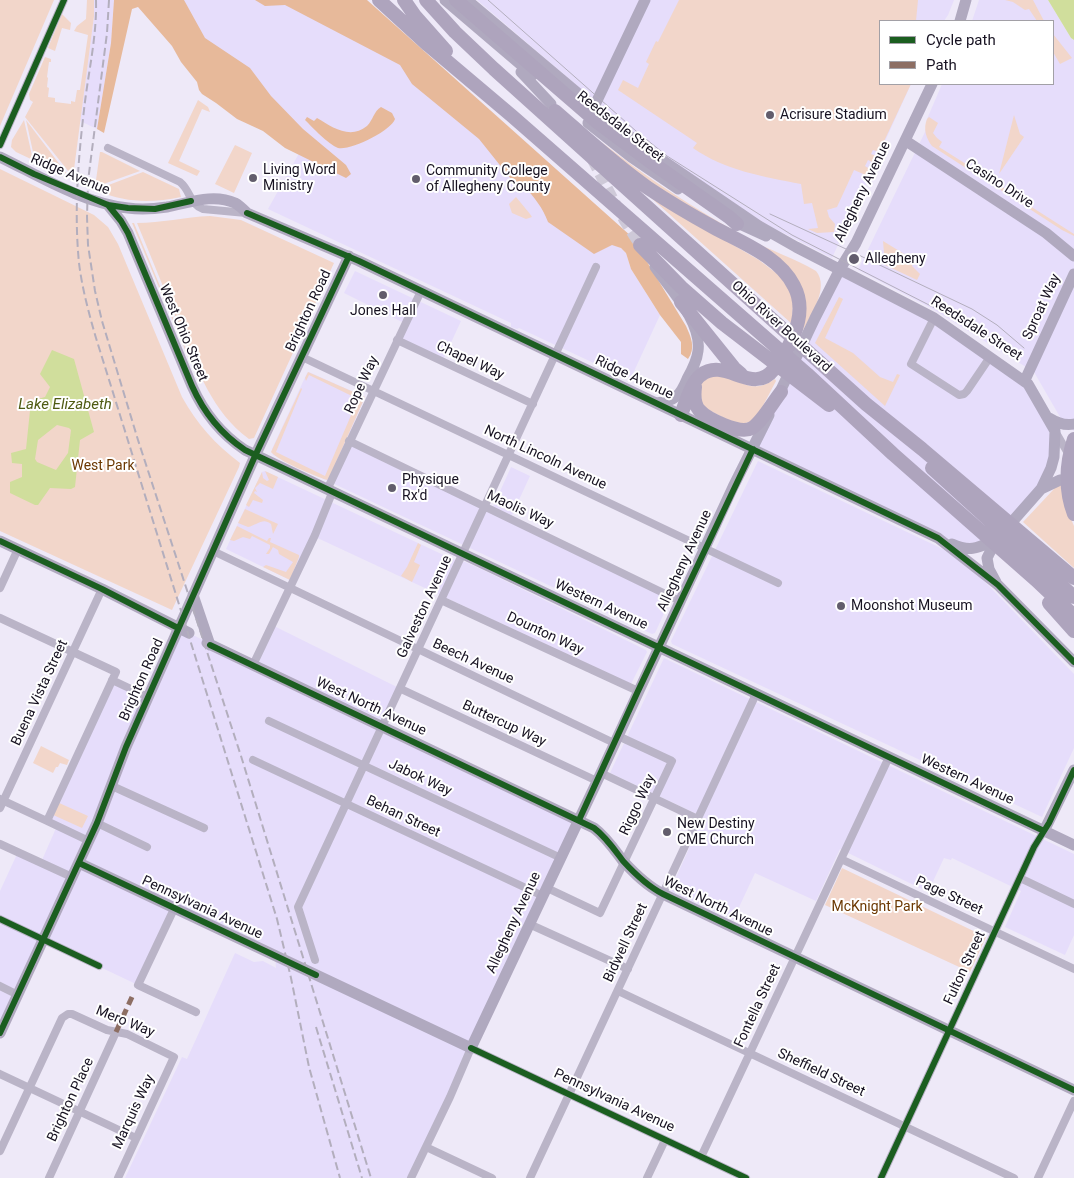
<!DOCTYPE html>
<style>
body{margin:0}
#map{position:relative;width:1074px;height:1178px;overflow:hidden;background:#eee9f8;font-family:Roboto,sans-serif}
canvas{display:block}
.legend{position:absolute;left:879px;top:20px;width:175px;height:65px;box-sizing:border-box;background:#fff;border:1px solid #a2a0a6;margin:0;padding:6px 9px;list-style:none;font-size:15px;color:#171221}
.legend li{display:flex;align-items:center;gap:10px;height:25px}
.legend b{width:25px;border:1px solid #a2a0a6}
</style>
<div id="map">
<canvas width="1074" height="1178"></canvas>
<ul class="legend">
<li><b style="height:6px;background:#1b5e20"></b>Cycle path</li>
<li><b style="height:6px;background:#8d6e63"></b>Path</li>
</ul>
</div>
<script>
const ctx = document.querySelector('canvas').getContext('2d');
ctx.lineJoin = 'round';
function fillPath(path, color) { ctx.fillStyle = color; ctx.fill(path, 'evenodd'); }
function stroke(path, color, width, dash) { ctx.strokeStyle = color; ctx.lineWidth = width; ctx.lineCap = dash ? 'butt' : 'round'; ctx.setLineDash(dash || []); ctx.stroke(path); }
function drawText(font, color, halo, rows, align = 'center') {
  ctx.font = font + ' Roboto,sans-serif'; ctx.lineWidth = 4; ctx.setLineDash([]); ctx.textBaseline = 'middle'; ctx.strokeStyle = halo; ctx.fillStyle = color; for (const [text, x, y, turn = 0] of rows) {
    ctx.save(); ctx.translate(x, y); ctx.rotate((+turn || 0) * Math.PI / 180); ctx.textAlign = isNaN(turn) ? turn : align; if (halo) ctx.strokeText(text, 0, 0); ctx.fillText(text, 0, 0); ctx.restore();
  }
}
const built = new Path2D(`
 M94 0H114L111 43 97 129 80 121 94 16Z
 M140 0H357L626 253 631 269 660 315 630 380 519 328 517 329 511 327V323L268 209 302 148Z
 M477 0H954L948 15 944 21H880V84H911L832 258 764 223 650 148Z
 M979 0H1048L1071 38 1074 40V431L1060 417 1034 372 933 309 858 270 925 132 927 119 942 84H1053V21H972Z
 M840 269 920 310 1025 380 1049 418 1051 468 997 539 968 550 753 449Z
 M355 271 461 321 443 360 399 339 406 324 344 293Z
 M309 372 365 397 346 442 388 464 671 598 655 633 652 634 273 455 272 449 307 373Z
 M758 461 949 552 969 566 990 587 1074 674V748L1042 817 672 644 671 641Z
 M511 467 530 476 511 517 492 509Z
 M265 471 452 559 465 562 481 569 646 650 647 652 631 684 311 535 290 580 226 549 262 472Z
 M272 625 401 689 383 727 579 820 411 1178H125L182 1057 187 1059 235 953 254 962 263 961 276 968 275 956 174 909 138 985 43 940 0 1033V926L2 921 0 919V891L18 852 42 860 57 826 47 821 112 680 148 697 179 628 253 665Z
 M664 658 1074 854V935L1065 955 1005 927 1021 891 952 858 951 860 944 858 928 892 840 849 816 901 755 873 733 920 670 891 703 817 610 773Z`);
const green = new Path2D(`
 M0 0H54L0 126Z
 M87 0H94V16L73 177 25 117 33 102 30 100 29 94 45 57 51 59V62H49L47 77 48 78 47 87 49 88 48 97 55 98V102L71 104V101L75 102 77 90H80L88 35 74 31 77 26 86 19Z
 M679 0H918L916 21H880V84H911L879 152 873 150 871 154 877 156 874 163 868 160 865 166 871 170 868 176 854 170 837 207 827 210 829 217 835 224 834 232 817 233 808 229 818 228 812 203 804 204 801 184C764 177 724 170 693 148L697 143 618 90 623 80 638 88 649 64 646 62 656 41 658 42Z
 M1005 0H1033L1044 21H1037L1029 9 1025 10 1013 2Z
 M62 14 71 23 70 30 62 28 55 51 48 48Z
 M1053 34 1072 58 1060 64 1053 52Z
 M198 100 208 107 210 112 202 109 179 161 200 171 197 176 168 163Z
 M1014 115 1020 134 1024 137 999 174Z
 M929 117 938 123 933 133 937 138 942 142 939 147 985 176 983 179 932 146C926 138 923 129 927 119Z
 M24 120 33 160 16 152 11 147 12 140Z
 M26 120 67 174 35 161Z
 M600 141C646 177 696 210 747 238 769 250 794 258 816 271 830 288 810 315 803 331L804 322 800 285 632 171Z
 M235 145 252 153 234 193 215 184Z
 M100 152H102L140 171 95 187Z
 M0 169 94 215 108 227 118 244 182 397C197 424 215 444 240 463L239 467 172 610 0 531Z
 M143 172 179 189 181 197C152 203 126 203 98 191V189Z
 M987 177 1024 201 1033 200 1030 206 1074 234V236L1062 230 985 180Z
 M649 196 759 260 780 276 791 293 793 304 792 324Z
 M516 197 530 214 532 217 526 219 512 213 509 204Z
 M210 216 241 220 334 263 254 438 249 439C212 412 198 370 181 330 166 294 152 259 137 223 161 223 185 217 210 216Z
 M132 223H134L190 359H189Z
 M883 241 914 260 912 266 920 274 917 280 885 265Z
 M839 297 843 299 825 338 853 353 880 377 893 382 897 374 900 375 885 406 815 343Z
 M308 372 365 397 329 478 327 480C315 476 278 461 271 452L301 388 302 389 276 452 325 476 358 399 309 375 306 381 305 378Z
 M711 375C716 375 722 375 727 377 746 384 754 393 775 379L776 381 757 417 753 421 738 425 703 407 699 387 701 382Z
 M265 471 278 477 273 489 260 483 255 488 257 492 255 491 254 493 263 500 262 503 253 500 249 507 246 505 262 472 263 478 267 481 269 480Z
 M1062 484 1067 510 1074 526V568L1023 522 1054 489V487Z
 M245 509 278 524 273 534 271 524C263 517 257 525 248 527L238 523Z
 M237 526 267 541 269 538H271L270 542 299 555V557L290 580 263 567 266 565 286 572 293 562 279 554 278 550 273 547 269 554H266L270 548V545L252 536 250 539 243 537 234 541 230 540Z
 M418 543 421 545 414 562 420 565 412 582 401 576 407 567Z
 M41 746 69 760 67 765 60 763 58 767H56L53 773 33 763Z
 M57 802 88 816 82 828 51 814Z
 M842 868 986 937 970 972 825 905Z`);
const forest = new Path2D(`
 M114 0H184L205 38 250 68 271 96 303 129 346 165 351 174 346 178 285 148 263 131 237 119 216 103 202 94 199 90 197 82 181 62 172 46 138 7 132 9 104 133 97 129 111 43Z
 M255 0H367L632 237 686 326C691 337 696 348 688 359L681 354V342L660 315 631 269 626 253 621 248 612 245 594 254 548 222C543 208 534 197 524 186L519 189 479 139 412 84 400 65 285 5 265 6Z
 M381 107 392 113 395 119C391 131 350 151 338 148 328 144 313 128 305 120L307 117 314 121 317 118C332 127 350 140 367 126 373 120 374 111 381 107Z`);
const water = new Path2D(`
 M1048 0H1074V40L1071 38Z
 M52 350 74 359 94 432 80 440 75 487 71 489 50 488 38 505H35L10 493V482L22 477V464L12 463 11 453 26 449 31 401 45 397 50 387 40 374ZM57 425 69 428 71 430 68 453 56 470 37 462 35 459 38 440Z`);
const secondaryTunnel = new Path2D(`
 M592 159 624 220 640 245`);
const street = new Path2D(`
 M0 145 64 0
 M108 148 180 182C191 191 189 204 203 209L246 213
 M934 318 911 364 959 395 964 394 967 391 990 357
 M397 340 533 404
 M302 357 778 583
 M1055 431 1069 455
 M349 441 680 601
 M327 490 421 291
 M213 551 614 743
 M0 588 18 549
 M441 600 638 691
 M0 618 116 672 47 821 89 841
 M253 665 315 535 332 493
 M112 680 148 697
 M401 689 597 781
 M269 721 561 858
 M253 760 543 896
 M601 773 698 819
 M112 786 204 828
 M0 799 47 821
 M0 808 102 589
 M97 823 147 847
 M0 844 72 877
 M841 859 1074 969
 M1020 878 1074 904
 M547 888 600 913 672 761 618 736
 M174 909 138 985 196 1012
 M0 919 99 966
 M529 924 628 969
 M315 960 298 907 596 267
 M0 986 18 995
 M618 991 1014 1178
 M0 1074 136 1138
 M426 1147 492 1178
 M0 1151 62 1018 68 1014H72L107 1030 127 1034 174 1057 118 1178
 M701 1157 889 757
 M49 1178 116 1032
 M411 1178 450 1097 471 1048 746 1178
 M530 1178 756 694
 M647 1178 665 1140
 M881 1178 1034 847 1044 831
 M1038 1178 1074 1101`);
const secondary = new Path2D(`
 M445 0 533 75
 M467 0 618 127 646 149 709 192 759 226 796 247 934 318 1028 384 1055 431 1054 457 1051 468 1041 489 997 539 989 554 987 558 989 569 996 582
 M960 21 966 0
 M521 72 551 104
 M594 107 645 0
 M588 123 631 157 678 189
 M906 141 1046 233 1074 256
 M0 157C41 177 83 203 128 208 141 210 154 209 167 207 189 203 213 193 235 203 239 205 243 209 247 213L359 261 938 538 998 585 1074 662
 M108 205 121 221 128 233 192 386C204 413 221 434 245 450L1074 845
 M731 220 766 236
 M655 267C670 289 702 322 698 351 697 361 692 370 687 379 680 396 675 401 656 403
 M1025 380 1074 274
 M777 398 815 318 840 269 856 243 932 84
 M1049 418C1057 423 1065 426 1074 424
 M1041 489 1060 480 1074 479
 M0 541 102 589 189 633
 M952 544C972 553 979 547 997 539
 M193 595 210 645
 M207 643 594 828C606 837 614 849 623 861 635 874 647 886 663 894L1074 1090
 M1044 831 1074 770
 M79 863 471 1048 601 773 733 487 769 415
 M0 1033 97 823 126 747 255 456 349 256`);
const highway = new Path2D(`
 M379 0 428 45 512 116 807 374 893 454 1036 580 1074 616
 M404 0 415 16 446 51
 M426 0 455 32 494 69 866 404 922 449 1074 578
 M456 0 597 122 648 160 729 217 737 224
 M555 111C585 137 615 165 648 188 669 202 691 215 713 227 740 242 779 256 794 286 809 314 791 346 774 369 753 397 725 356 701 375 692 381 685 404 681 415
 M640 245 681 287 722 323 829 405
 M681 302 734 368 741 374
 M695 387C694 395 694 404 699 410 707 419 740 435 752 428 762 422 773 402 781 392
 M1074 439C1066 464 1064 488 1074 514
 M932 468 1074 597
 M1049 603 1074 631`);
const tram = new Path2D(`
 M488 0 636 131 667 156 792 235 978 330 1018 355
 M770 214 846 249 972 309 997 325 1024 348`);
const rail = new Path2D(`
 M96 0C97 37 88 73 84 110 78 161 74 212 79 263 82 288 89 314 96 338L277 919 291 978 309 1067 340 1178
 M109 0 107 33 88 181 87 217 88 245 95 291 102 321 138 440 241 756 371 1178
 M316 1027 362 1178`);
const quiet = new Path2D(`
 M116 1032 132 997`);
const cycleway = new Path2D(`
 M0 145 64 0
 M0 157 34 174 108 205 128 208 155 209 191 201
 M108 205 121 221 128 233 192 386C204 413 221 434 245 450L1044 831
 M247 213 359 261 938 538 998 585 1074 662
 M0 541 102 589 176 627
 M210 645 594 828C606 837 614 849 623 861 635 874 647 886 663 894L1074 1090
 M579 820 638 691 753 449
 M79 863 316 975
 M0 919 99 966
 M0 1033 97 823 126 747 255 456 349 256
 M471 1048 746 1178
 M881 1178 1034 847 1049 823 1074 770`);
const markers = [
 [770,115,5,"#625d6c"],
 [253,178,5,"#625d6c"],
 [416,179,5,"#625d6c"],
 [854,259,6,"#625d6c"],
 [383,295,5,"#625d6c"],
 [392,488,5,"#625d6c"],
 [841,606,5,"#625d6c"],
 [667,832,5,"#625d6c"]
];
const poiNames = [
 ["Acrisure Stadium",780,115],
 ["Living Word",263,170],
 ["Ministry",263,186],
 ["Community College",426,171],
 ["of Allegheny County",426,187],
 ["Allegheny",865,259],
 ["Jones Hall",383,311,"center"],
 ["Physique",402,480],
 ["Rx'd",402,496],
 ["Moonshot Museum",851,606],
 ["New Destiny",677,824],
 ["CME Church",677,840]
];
const streetNames = [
 ["Reedsdale Street",620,127,38],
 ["Ridge Avenue",70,175,23],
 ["Casino Drive",999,184,33],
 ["Allegheny Avenue",863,192,-64],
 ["Sproat Way",1042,307,-65],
 ["Brighton Road",309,311,-65],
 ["Ohio River Boulevard",781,327,42],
 ["Reedsdale Street",976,329,33],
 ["West Ohio Street",183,333,67],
 ["Chapel Way",470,361,25],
 ["Ridge Avenue",634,378,25],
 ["Rope Way",362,385,-65],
 ["North Lincoln Avenue",545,458,25],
 ["Maolis Way",520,510,25],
 ["Allegheny Avenue",685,561,-65],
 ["Western Avenue",601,605,25],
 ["Galveston Avenue",425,607,-65],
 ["Dounton Way",545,634,25],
 ["Beech Avenue",473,662,25],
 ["Brighton Road",142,680,-66],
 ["Buena Vista Street",40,693,-65],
 ["West North Avenue",371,707,25],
 ["Buttercup Way",504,724,25],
 ["Jabok Way",420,778,25],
 ["Western Avenue",967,780,25],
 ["Riggo Way",638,805,-65],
 ["Behan Street",403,817,25],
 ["Page Street",949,896,25],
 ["West North Avenue",718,907,26],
 ["Pennsylvania Avenue",202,908,25],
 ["Allegheny Avenue",514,923,-65],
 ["Bidwell Street",626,943,-65],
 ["Fulton Street",965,968,-65],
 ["Fontella Street",758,1006,-65],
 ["Mero Way",125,1022,22],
 ["Sheffield Street",821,1073,25],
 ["Brighton Place",71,1100,-65],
 ["Pennsylvania Avenue",614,1101,25],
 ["Marquis Way",134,1112,-65]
];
const parkNames = [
 ["West Park",103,466],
 ["McKnight Park",877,907]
];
const waterNames = [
 ["Lake Elizabeth",65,405]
];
fillPath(built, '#e6ddfb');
fillPath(green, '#f2d6ca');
fillPath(forest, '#e7b99a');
fillPath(water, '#d0de9c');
stroke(secondaryTunnel, '#cec9d8', 11, [11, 5.5]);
stroke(street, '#bab4c7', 8);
stroke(secondary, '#b0a9bf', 11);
stroke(highway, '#aea4bd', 14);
stroke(tram, '#b3aebd', 1);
stroke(rail, '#b3aebd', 2, [8, 4]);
stroke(quiet, '#8d6e63', 5, [10, 5]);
stroke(cycleway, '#1b5e20', 6);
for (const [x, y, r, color] of markers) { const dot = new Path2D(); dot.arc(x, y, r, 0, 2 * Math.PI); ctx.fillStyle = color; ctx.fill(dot); stroke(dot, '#fff', 2); }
drawText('14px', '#171221', '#fff', poiNames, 'left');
drawText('14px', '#171221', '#fff', streetNames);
drawText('14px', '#6b3700', '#fff', parkNames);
drawText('italic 15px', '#4f5b13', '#fff', waterNames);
</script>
